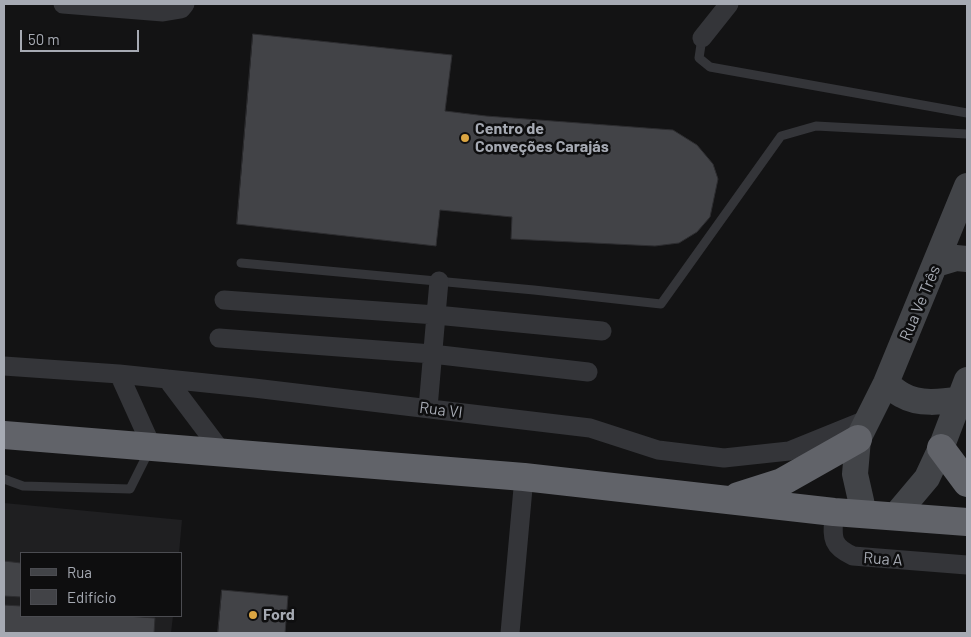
<!DOCTYPE html>
<meta charset="utf-8">
<style>
body{margin:0}
#map{position:relative;width:971px;height:637px;overflow:hidden;background:#131314;font-family:Barlow,sans-serif}
canvas{display:block}
.frame{position:absolute;inset:0;border:5px solid #a6aab3;pointer-events:none}
.legend{position:absolute;left:20px;top:552px;width:162px;height:65px;box-sizing:border-box;background:#0e0e0f;border:1px solid #4b4c51;margin:0;padding:6px 9px;list-style:none;font-size:15px;color:#a6aab3}
.legend li{display:flex;align-items:center;gap:10px;height:25px}
.legend b{width:25px;border:1px solid #4b4c51}
.scale{position:absolute;left:20px;top:30px;width:119px;height:22px;box-sizing:border-box;border:2px solid #a6aab3;border-top:0;padding-left:6px;font-size:15px;line-height:18px;white-space:nowrap;color:#a6aab3;-webkit-text-stroke:4px #0e0e0f;paint-order:stroke}
</style>
<div id="map">
<canvas width="971" height="637"></canvas>
<div class="frame"></div>
<ul class="legend">
<li><b style="height:6px;background:#424448"></b>Rua</li>
<li><b style="height:14px;background:#424347"></b>Edifício</li>
</ul>
<div class="scale">50 m</div>
</div>
<script>
const ctx = document.querySelector('canvas').getContext('2d');
ctx.lineJoin = 'round';
function fillPath(path, color) { ctx.fillStyle = color; ctx.fill(path, 'evenodd'); }
function stroke(path, color, width, dash) { ctx.strokeStyle = color; ctx.lineWidth = width; ctx.lineCap = dash ? 'butt' : 'round'; ctx.setLineDash(dash || []); ctx.stroke(path); }
function drawText(font, color, halo, rows, align = 'center') {
  ctx.font = font + ' Barlow,sans-serif'; ctx.lineWidth = 5; ctx.setLineDash([]); ctx.textBaseline = 'middle'; ctx.strokeStyle = halo; ctx.fillStyle = color; for (const [text, x, y, turn = 0] of rows) {
    ctx.save(); ctx.translate(x, y); ctx.rotate((+turn || 0) * Math.PI / 180); ctx.textAlign = isNaN(turn) ? turn : align; if (halo) ctx.strokeText(text, 0, 0); ctx.fillText(text, 0, 0); ctx.restore();
  }
}
const built = new Path2D(`
 M4 503 182 520 179 553H21V616H173L171 633H4Z`);
const building = new Path2D(`
 M253 34 452 55 445 111 486 116 673 130 697 145 713 164 718 179 710 217 697 232 679 243 655 246 511 239 512 217 440 210 436 246 237 224Z
 M4 561 21 563V597L4 596Z
 M222 590 288 596 285 633H218Z
 M4 605 21 606V616H126L155 618 154 633H4Z`);
const lane = new Path2D(`
 M702 38 699 58 710 67 967 113
 M241 263 534 290 661 304 781 136 816 126 967 134
 M4 479 23 486 130 489 149 451`);
const street = new Path2D(`
 M63 4 163 12 181 9 185 4
 M702 38 729 4
 M224 300 436 315 439 281
 M219 338 432 354 588 372
 M4 366 119 374 254 388 590 428 658 450 724 458 789 451 868 419
 M119 374 152 447
 M167 379 222 452
 M428 408 436 315 602 331
 M834 512C833 536 829 545 853 556L967 565
 M510 633 524 477`);
const secondary = new Path2D(`
 M936 264 956 258 967 259
 M886 383C891 387 896 392 902 395 919 405 942 402 960 399
 M864 514 855 474 858 439 886 383 967 186
 M895 516 927 478 941 448 967 380`);
const highway = new Path2D(`
 M4 435 524 477 834 512 967 522
 M941 448 967 483
 M738 496 782 482 858 439`);
const markers = [
 [465,138,5,"#dca642"],
 [253,615,5,"#dca642"]
];
const poiNames = [
 ["Centro de",475,129],
 ["Conveções Carajás",475,147],
 ["Ford",263,615]
];
const streetNames = [
 ["Rua Ve Três",920,303,-67],
 ["Rua VI",441,410,7],
 ["Rua A",883,559,4]
];
fillPath(built, '#1f1f21');
fillPath(building, '#424347');
stroke(building, '#2d2d30', 1);
stroke(lane, '#343539', 9);
stroke(street, '#343539', 19);
stroke(secondary, '#424448', 26);
stroke(highway, '#616369', 28);
for (const [x, y, r, color] of markers) { const dot = new Path2D(); dot.arc(x, y, r, 0, 2 * Math.PI); ctx.fillStyle = color; ctx.fill(dot); stroke(dot, '#0e0e0f', 2); }
drawText('bold 16px', '#a6aab3', '#0e0e0f', poiNames, 'left');
drawText('16px', '#a6aab3', '#0e0e0f', streetNames);
</script>
